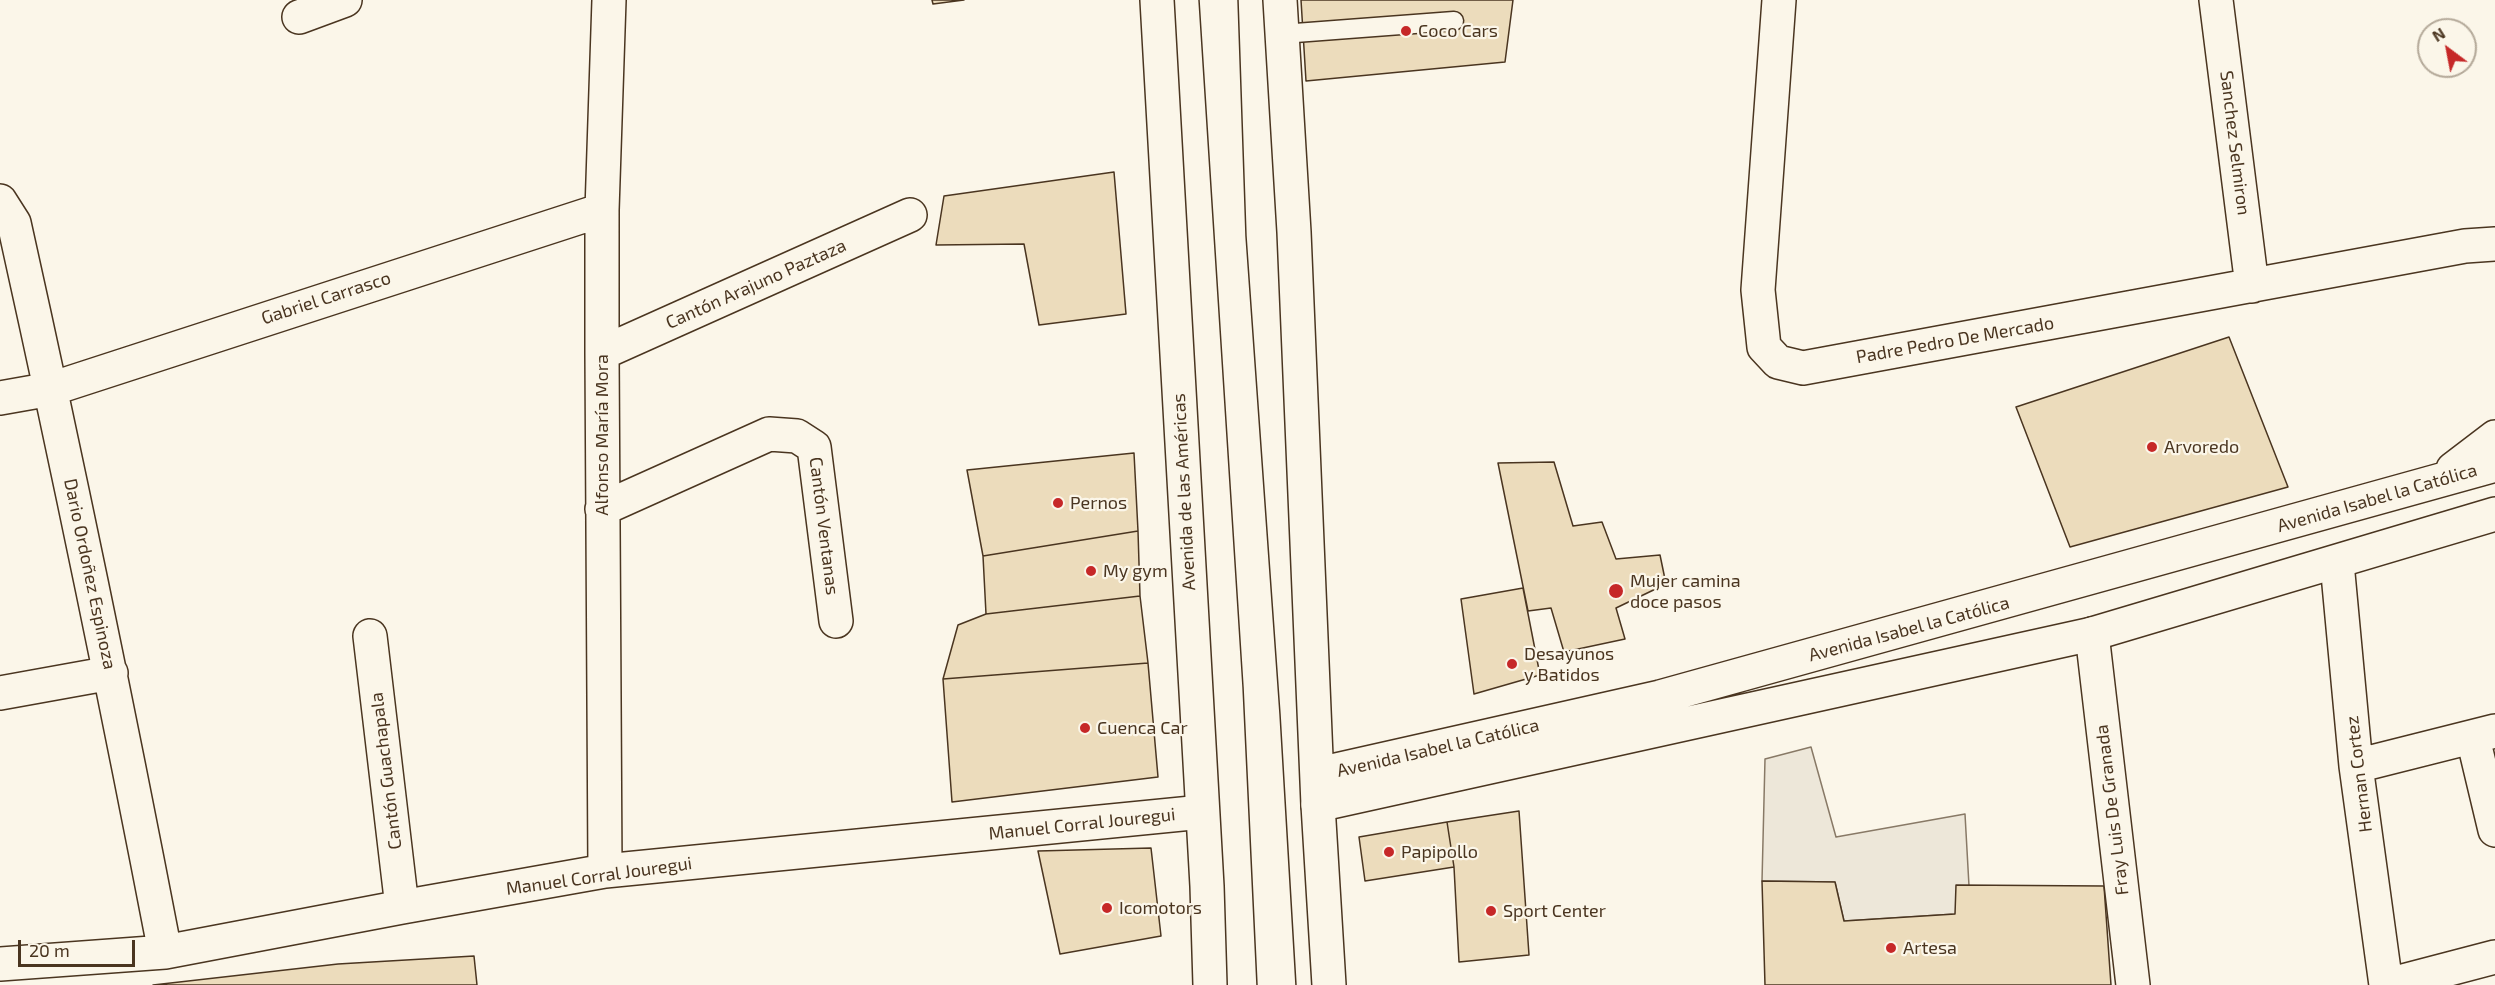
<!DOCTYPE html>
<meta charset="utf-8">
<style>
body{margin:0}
#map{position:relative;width:2495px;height:985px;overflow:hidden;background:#fbf6e9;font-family:"Exo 2",sans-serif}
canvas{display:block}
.north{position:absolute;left:2417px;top:18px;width:60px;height:60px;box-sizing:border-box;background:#fbf6e9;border:2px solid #b4a999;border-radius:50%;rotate:328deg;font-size:16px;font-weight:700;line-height:24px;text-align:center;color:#4a3520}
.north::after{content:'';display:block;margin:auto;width:21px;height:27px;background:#c62828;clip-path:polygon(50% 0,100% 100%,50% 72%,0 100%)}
.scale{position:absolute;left:18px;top:940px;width:117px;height:27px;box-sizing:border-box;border:3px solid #4a3520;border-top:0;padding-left:8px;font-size:18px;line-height:21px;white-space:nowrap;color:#4a3520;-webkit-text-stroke:4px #fbf6e9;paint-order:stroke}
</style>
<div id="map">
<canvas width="2495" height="985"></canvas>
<div class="north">N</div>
<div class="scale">20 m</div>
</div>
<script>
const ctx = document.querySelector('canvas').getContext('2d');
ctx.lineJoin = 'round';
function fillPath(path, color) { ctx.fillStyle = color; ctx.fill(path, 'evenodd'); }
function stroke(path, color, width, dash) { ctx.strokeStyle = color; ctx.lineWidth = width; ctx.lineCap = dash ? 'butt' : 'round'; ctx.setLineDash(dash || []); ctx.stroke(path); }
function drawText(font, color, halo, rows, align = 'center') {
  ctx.font = font + ' "Exo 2",sans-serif'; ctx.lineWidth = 4.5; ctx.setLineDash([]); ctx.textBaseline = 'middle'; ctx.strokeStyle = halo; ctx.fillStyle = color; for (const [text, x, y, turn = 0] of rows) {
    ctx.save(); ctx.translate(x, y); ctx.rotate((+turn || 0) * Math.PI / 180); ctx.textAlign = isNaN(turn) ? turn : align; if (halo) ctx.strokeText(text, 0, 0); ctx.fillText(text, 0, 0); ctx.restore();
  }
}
const parking = new Path2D(`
 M1811 747 1836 837 1965 814 1969 886 1955 914 1844 921 1835 882 1762 881 1765 759Z`);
const building = new Path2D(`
 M932 0H964L933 4Z
 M1301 0H1513L1505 62 1306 81Z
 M1114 172 1126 314 1039 325 1024 244 936 245 944 196Z
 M2229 337 2288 487 2070 547 2016 407Z
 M1134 453 1138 531 983 556 967 470Z
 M1554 462 1573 526 1602 522 1616 559 1660 555 1666 584 1616 608 1625 639 1564 652 1551 608 1528 611 1498 463Z
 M1138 531 1140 596 986 614 983 556Z
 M1523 588 1540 675 1474 694 1461 599Z
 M1140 596 1148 663 943 679 958 625 986 614Z
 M1148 663 1158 777 952 802 943 679Z
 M1519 811 1529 955 1459 962 1454 867 1447 822Z
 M1447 822 1454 867 1365 881 1359 837Z
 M1151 848 1161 936 1060 954 1038 851Z
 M1762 881 1835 882 1844 921 1955 914 1956 885 2104 886 2111 985H1765Z
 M474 956 477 985H153L338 964Z`);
const service = new Path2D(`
 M1282 34 1454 21`);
const minor = new Path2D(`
 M1779 0 1758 290 1764 347 1778 362 1803 368 2465 246 2495 244
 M2216 0 2252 286
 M299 17 345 0
 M0 201 14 223C68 466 118 708 165 952
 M602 353 910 215
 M0 398 51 389 602 210
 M602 509 769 434 797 436 814 447 836 621
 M2337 563 2356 766 2386 985
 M2092 634 2133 985
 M370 636 402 907
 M0 693 111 673
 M2473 738 2495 830
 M2356 766 2495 731
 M605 871 602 353V210L609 0
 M0 964 165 952 402 907 605 871 1202 812
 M2388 985 2495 957`);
const secondary = new Path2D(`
 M2453 469 2495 437
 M1318 774 1660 697 2495 465
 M1318 805 2092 634 2495 514`);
const primary = new Path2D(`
 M1157 0 1207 886 1210 985
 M1280 0 1294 232 1318 805 1329 985`);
const tram = new Path2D(`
 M1199 0 1243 687 1257 985
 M1238 0 1246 236 1280 714 1296 985`);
const markers = [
 [1406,31,6,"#c62828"],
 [2152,447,6,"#c62828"],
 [1058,503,6,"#c62828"],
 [1091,571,6,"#c62828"],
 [1616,591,8,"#c62828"],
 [1512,664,6,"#c62828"],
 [1085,728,6,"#c62828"],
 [1389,852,6,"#c62828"],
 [1107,908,6,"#c62828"],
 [1491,911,6,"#c62828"],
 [1891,948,6,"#c62828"]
];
const poiNames = [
 ["Coco Cars",1418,31],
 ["Arvoredo",2164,447],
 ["Pernos",1070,503],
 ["My gym",1103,571],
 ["Mujer camina",1630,581],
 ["doce pasos",1630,602],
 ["Desayunos",1524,654],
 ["y Batidos",1524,675],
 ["Cuenca Car",1097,728],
 ["Papipollo",1401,852],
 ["Icomotors",1119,908],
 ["Sport Center",1503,911],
 ["Artesa",1903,948]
];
const streetNames = [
 ["Sanchez Selmiron",2235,143,83],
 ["Cantón Arajuno Paztaza",756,284,-24],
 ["Gabriel Carrasco",326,298,-18],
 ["Padre Pedro De Mercado",1955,340,-10],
 ["Alfonso María Mora",602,435,-90],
 ["Avenida de las Américas",1184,492,-93],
 ["Avenida Isabel la Católica",2377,498,-16],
 ["Cantón Ventanas",824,526,83],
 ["Dario Ordoñez Espinoza",90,574,78],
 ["Avenida Isabel la Católica",1909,629,-15],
 ["Avenida Isabel la Católica",1438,748,-13],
 ["Cantón Guachapala",386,771,-97],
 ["Hernan Cortez",2359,774,-97],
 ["Fray Luis De Granada",2112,810,-97],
 ["Manuel Corral Jouregui",1082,824,-6],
 ["Manuel Corral Jouregui",599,876,-8]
];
fillPath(parking, '#ede7d9');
stroke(parking, '#887966', 1.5);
fillPath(building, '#ecdcbc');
stroke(building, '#4a3520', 1.5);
stroke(service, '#4a3520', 21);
stroke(minor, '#4a3520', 36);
stroke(secondary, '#4a3520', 36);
stroke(primary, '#4a3520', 36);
stroke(service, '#fbf6e9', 18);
stroke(minor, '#fbf6e9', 33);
stroke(secondary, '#fbf6e9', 33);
stroke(primary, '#fbf6e9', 33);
stroke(tram, '#4a3520', 1.5);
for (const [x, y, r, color] of markers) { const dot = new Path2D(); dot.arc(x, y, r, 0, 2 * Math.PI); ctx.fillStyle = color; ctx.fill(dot); stroke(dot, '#fbf6e9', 2); }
drawText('18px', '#4a3520', '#fbf6e9', poiNames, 'left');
drawText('18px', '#4a3520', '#fbf6e9', streetNames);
</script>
